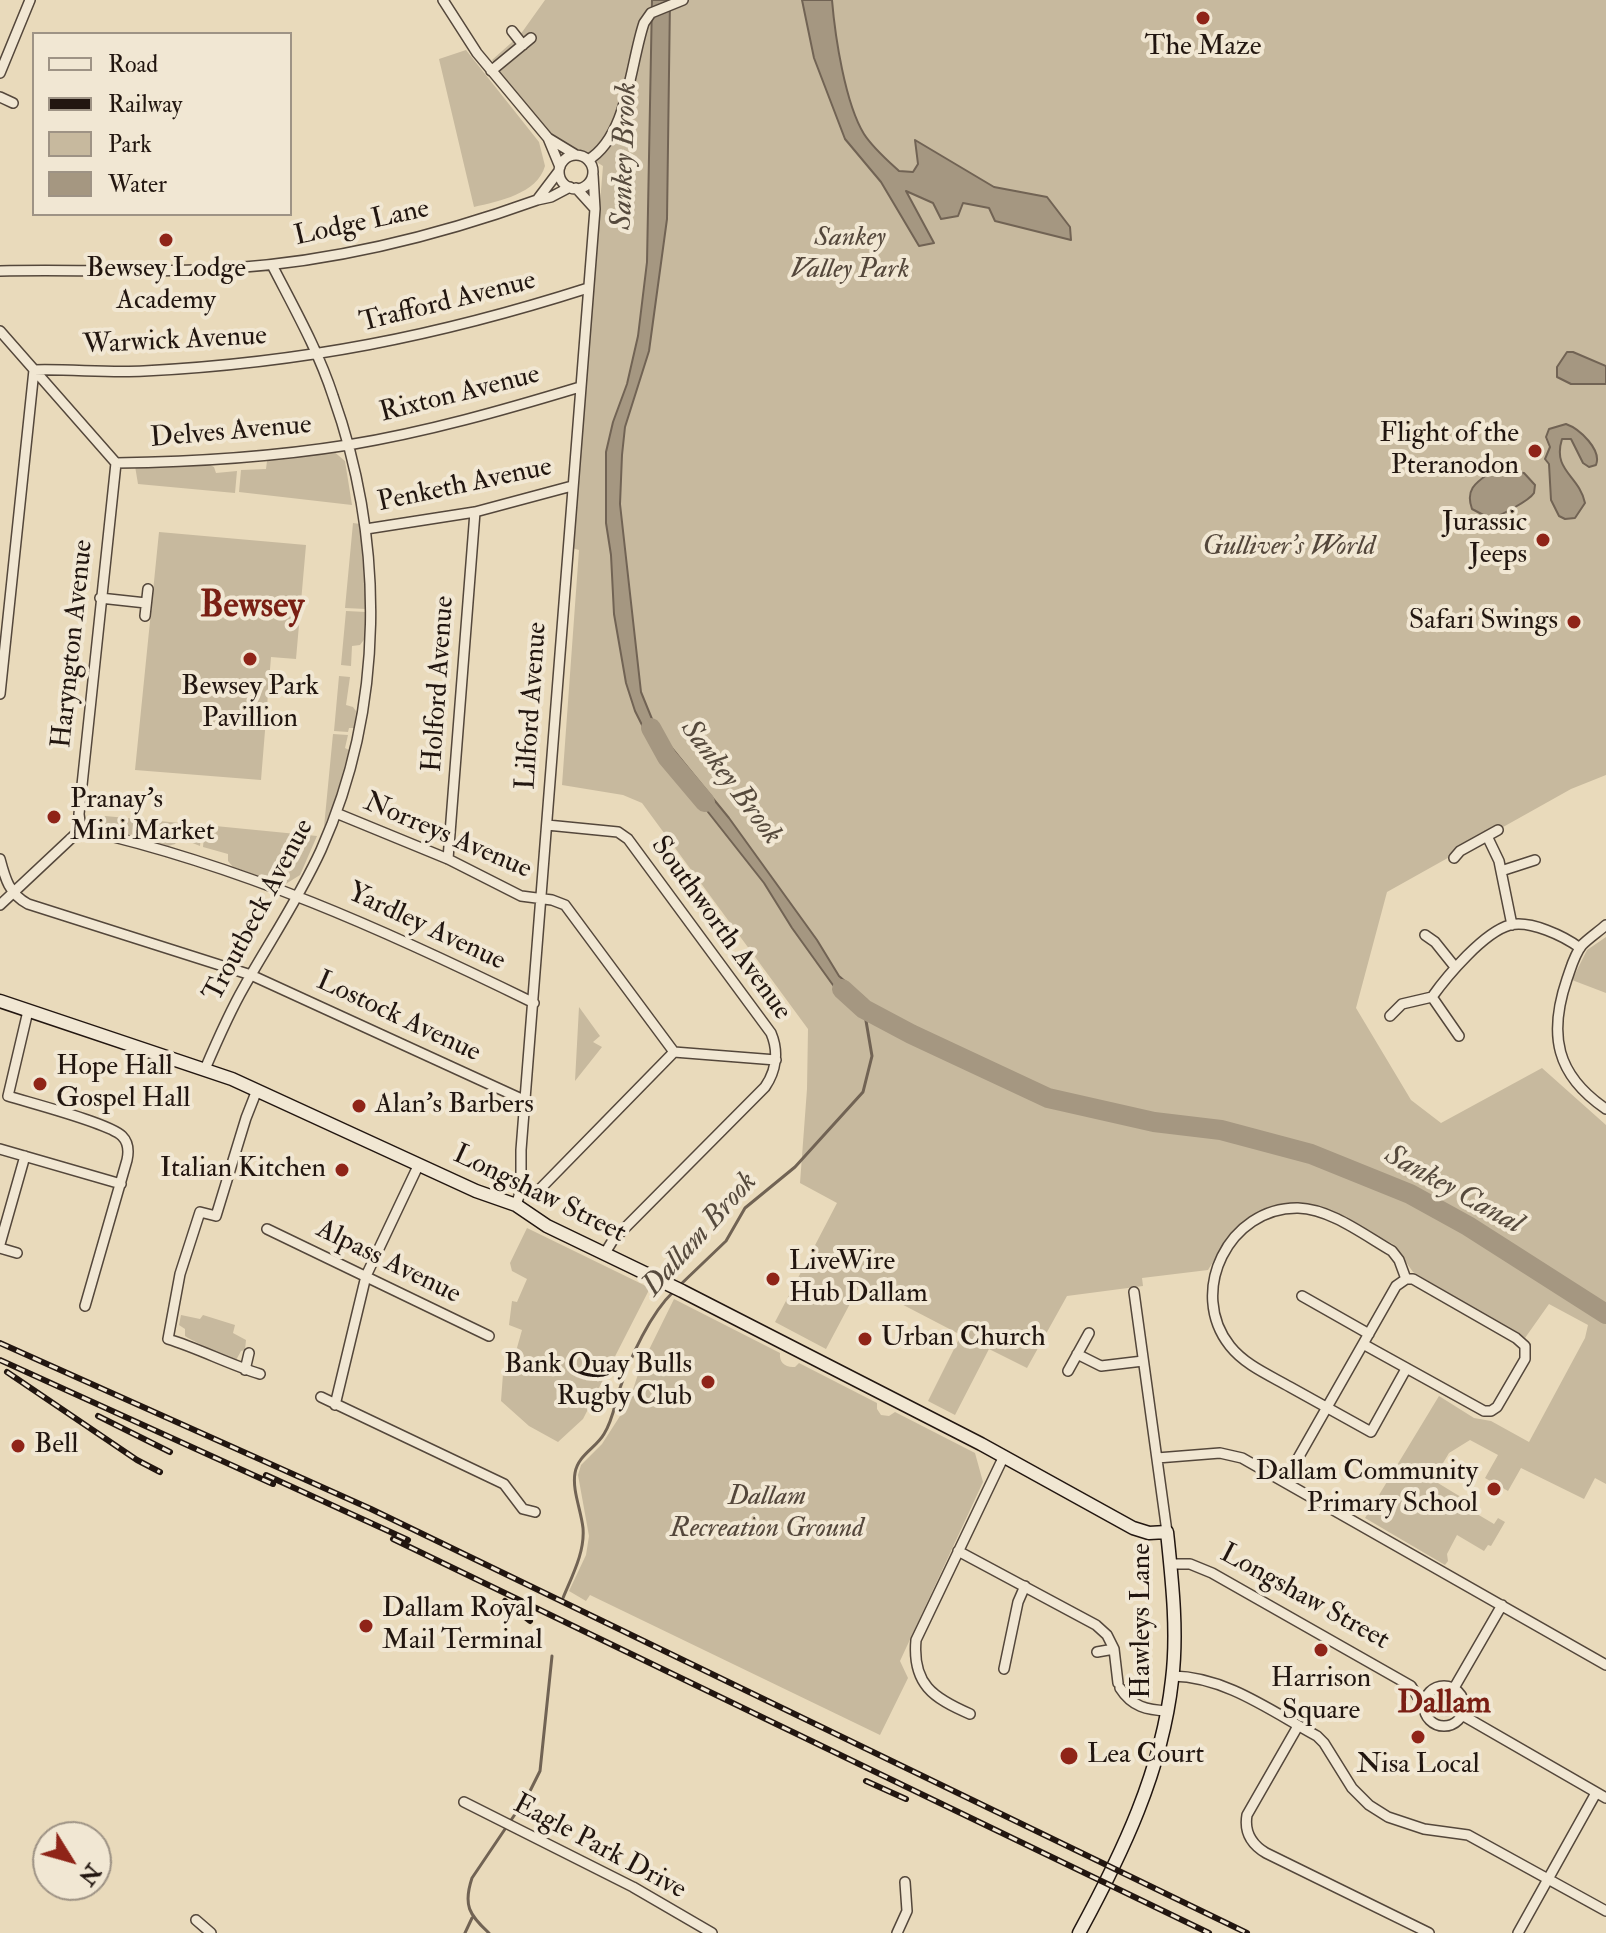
<!DOCTYPE html>
<style>
body{margin:0}
#map{position:relative;width:1606px;height:1933px;overflow:hidden;background:#e9dabb;font-family:"IM FELL Double Pica",serif}
canvas{display:block}
.legend{position:absolute;left:32px;top:32px;width:260px;height:184px;box-sizing:border-box;background:#f1e7d3;border:2px solid #9e9385;margin:0;padding:10px 14px;list-style:none;font-size:24px;color:#221610}
.legend li{display:flex;align-items:center;gap:16px;height:40px}
.legend b{width:40px;border:2px solid #9e9385}
.north{position:absolute;left:32px;top:1821px;width:80px;height:80px;box-sizing:border-box;background:#f1e7d3;border:2px solid #9e9385;border-radius:50%;rotate:127deg;font-size:22px;font-weight:700;line-height:32px;text-align:center;color:#221610}
.north::after{content:'';display:block;margin:auto;width:28px;height:36px;background:#8f2418;clip-path:polygon(50% 0,100% 100%,50% 72%,0 100%)}
</style>
<div id="map">
<canvas width="1606" height="1933"></canvas>
<ul class="legend">
<li><b style="height:10px;background:#f1e7d3"></b>Road</li>
<li><b style="height:10px;background:#221610"></b>Railway</li>
<li><b style="height:22px;background:#c7b99e"></b>Park</li>
<li><b style="height:22px;background:#a59781"></b>Water</li>
</ul>
<div class="north">N</div>
</div>
<script>
const ctx = document.querySelector('canvas').getContext('2d');
ctx.lineJoin = 'round';
function fillPath(path, color) { ctx.fillStyle = color; ctx.fill(path, 'evenodd'); }
function stroke(path, color, width, dash) { ctx.strokeStyle = color; ctx.lineWidth = width; ctx.lineCap = dash ? 'butt' : 'round'; ctx.setLineDash(dash || []); ctx.stroke(path); }
function drawText(font, color, halo, rows, align = 'center') {
  ctx.font = font + ' "IM FELL Double Pica",serif'; ctx.lineWidth = 8; ctx.setLineDash([]); ctx.textBaseline = 'middle'; ctx.strokeStyle = halo; ctx.fillStyle = color; for (const [text, x, y, turn = 0] of rows) {
    ctx.save(); ctx.translate(x, y); ctx.rotate((+turn || 0) * Math.PI / 180); ctx.textAlign = isNaN(turn) ? turn : align; if (halo) ctx.strokeText(text, 0, 0); ctx.fillText(text, 0, 0); ctx.restore();
  }
}
const green = new Path2D(`
 M545 0H1606V775L1571 789 1387 892 1356 1008 1411 1100 1441 1123 1542 1068 1606 1125V1484L1595 1478 1584 1499 1521 1468 1508 1491 1485 1478 1498 1455 1470 1440 1449 1453 1433 1480 1474 1505 1472 1511 1494 1524 1498 1518 1505 1522 1491 1546 1488 1545 1484 1551 1457 1535 1447 1554 1448 1561 1445 1565 1365 1518 1439 1396 1474 1418 1491 1421 1529 1442 1585 1338 1588 1325 1549 1304 1525 1338 1413 1272 1393 1244 1330 1213 1303 1205 1275 1207 1252 1216 1229 1236 1208 1270 1142 1278 1143 1286 1067 1296 1027 1368 989 1349 955 1415 928 1401 961 1335 861 1283 826 1349 775 1322 837 1203 800 1183 807 1089 808 1029 642 803 623 795 562 785 579 550 572 548 603 166 552 135 502 78 492 60 520 35Z
 M466 50 539 142 545 166C537 194 499 201 474 207L439 59Z
 M332 450 345 461 352 505 239 492 241 470 266 469 267 461 275 458Z
 M208 464 214 467 216 473 237 471 235 493 138 484 135 466Z
 M353 523 360 524 366 609 345 608Z
 M159 532 306 545 296 659 271 657 261 780 135 770Z
 M346 611 366 612V637L360 645 352 646 351 666 341 665Z
 M339 676 350 677 346 705 353 707 356 711 354 728H349L348 732 334 731Z
 M333 734 348 735 345 748 349 750 334 803 324 827Z
 M105 816 202 825 200 846 180 838 175 844 168 846 98 828Z
 M205 825 317 836 300 875 284 885 233 867 228 861V854L203 847Z
 M1606 937V993L1572 980 1587 950Z
 M579 1007 600 1036 593 1042 602 1047 575 1081Z
 M527 1228 650 1288 583 1419 558 1442 529 1426 501 1401 503 1374 509 1376 522 1330 509 1325 512 1301 517 1302 527 1279 512 1271 510 1263Z
 M674 1299 780 1353C779 1362 785 1368 795 1367L799 1363 877 1403V1409L881 1415 889 1416 895 1412 975 1453 983 1482 900 1661 908 1678 880 1735 590 1595 586 1601 569 1591 586 1555 589 1536 578 1475 581 1465 602 1444 629 1402 640 1368Z
 M181 1315 200 1319 203 1315 235 1325 233 1333 246 1340 245 1350 241 1351 235 1362 188 1338 185 1336V1329L179 1325Z
 M1433 1705a12 12 0 1 1 24 0a12 12 0 1 1-24 0Z`);
const water = new Path2D(`
 M652 0H670L667 219 649 351 625 427 622 455 620 504 641 692 652 719 667 742 729 818 817 940 839 976 867 1000 856 1010 843 999 792 928 764 883 708 812 686 779 644 729 635 711 626 683 614 614 611 555 606 523V452L613 422 627 384 638 336 647 262Z
 M802 0H832C835 36 845 103 864 134 873 148 887 160 899 171L913 172 918 164 915 140 994 187 1047 197 1070 227 1071 240 995 221 989 208 963 203 958 216 941 219 933 203 906 191 934 243 919 246 881 182 845 139 814 58Z
 M1567 352H1573L1606 366V384H1571L1557 377V367Z
 M1566 424C1580 429 1602 450 1596 465L1589 467 1583 463 1571 439H1562C1552 471 1579 475 1585 503L1575 518 1565 519 1559 516 1551 500 1549 464 1545 459 1550 447 1546 437 1549 429Z
 M1495 469 1524 473 1535 485 1534 493C1529 501 1501 515 1491 519L1472 509C1464 487 1479 481 1495 469Z`);
const stream = new Path2D(`
 M679 1286 726 1241 745 1208 795 1167 863 1092 872 1056 864 1009
 M563 1598C572 1576 585 1552 583 1528 581 1510 572 1490 575 1473 578 1455 596 1448 604 1434 613 1420 615 1403 620 1388 631 1356 650 1314 674 1291
 M465 1933 472 1918
 M489 1933C469 1915 463 1905 472 1878L528 1795 540 1771 552 1656`);
const river = new Path2D(`
 M651 728 667 757 705 802
 M842 989 864 1009 911 1034 1048 1098 1154 1122 1221 1130 1311 1154 1410 1194 1468 1226 1606 1314`);
const street = new Path2D(`
 M443 0 477 53 548 138 560 167
 M512 31 523 45
 M491 71 531 38
 M0 73 30 0
 M0 97 13 103
 M548 138 576 155
 M559 172a17 17 0 1 1 34 0a17 17 0 1 1-34 0Z
 M588 160C628 136 630 64 644 23L651 13 683 0
 M559 171 537 200 551 197 570 187
 M576 188 595 209
 M0 271C78 269 155 274 233 268 336 261 440 235 537 200
 M0 331 116 463
 M116 463C193 462 272 457 348 445 427 432 504 410 580 387
 M366 529 475 512 572 486
 M100 598 146 603
 M145 616 148 589
 M0 694 34 370C71 369 108 373 144 371 302 363 438 336 588 288
 M336 813 448 859 521 896 552 900 565 905 674 1052 539 1190
 M547 825 618 832 628 839 771 1033C779 1052 776 1071 765 1087L613 1240 605 1253
 M81 829C243 866 385 930 534 1003
 M81 829 79 814 82 785 116 463
 M1487 836 1499 861 1501 871
 M1454 858 1460 851 1498 830
 M0 859C5 878 9 894 28 904L251 975 526 1101
 M448 859 475 512
 M0 905 81 829
 M1512 925 1501 871 1535 860
 M1606 925C1598 932 1589 938 1582 945 1574 955 1571 968 1567 979 1548 1035 1556 1075 1606 1109
 M1425 935 1435 942 1455 967
 M1432 997C1447 976 1484 932 1510 925 1530 920 1564 936 1580 948
 M28 1011 8 1096C30 1103 109 1123 122 1136 129 1143 129 1151 127 1160L85 1306
 M1390 1016 1402 1004 1432 997 1459 1036
 M674 1052 776 1060
 M205 1069C217 1041 229 1013 244 987 270 941 299 898 321 850 385 707 385 542 333 396 318 350 294 308 272 265
 M257 1090 246 1118 216 1216 200 1212 180 1274 168 1339C200 1349 228 1364 260 1374
 M0 1149 121 1184
 M516 1205 521 1190V1150L595 209 593 175
 M267 1229 489 1336
 M0 1244 25 1156
 M0 1248 17 1253
 M1134 1292 1167 1532
 M1302 1296 1369 1334
 M1363 1344 1484 1411H1491L1497 1407 1525 1359V1346L1516 1338 1413 1279H1406
 M1077 1354 1101 1366 1143 1361
 M1406 1369 1371 1432C1344 1417 1317 1402 1290 1387 1269 1375 1245 1365 1230 1346 1187 1292 1229 1207 1298 1208 1331 1209 1364 1235 1392 1251L1399 1260 1406 1279
 M245 1370 249 1353
 M1068 1371 1089 1333
 M321 1397 504 1484 523 1509 535 1512
 M335 1405 366 1276 419 1164
 M1157 1458 1220 1453 1242 1458 1606 1665
 M1285 1481 1396 1286 1406 1279
 M958 1551 1096 1625 1107 1635 1114 1649
 M1170 1564H1190L1212 1573 1411 1686 1424 1707
 M1097 1652 1114 1649 1118 1683
 M1004 1669 1018 1602 1025 1586
 M1173 1676C1226 1677 1271 1711 1317 1736L1324 1743 1352 1788 1369 1805 1388 1817 1424 1829 1468 1835 1606 1911
 M1424 1706a20 20 0 1 1 40 0a20 20 0 1 1-40 0Z
 M1120 1688C1132 1707 1147 1710 1168 1711
 M1454 1688 1502 1605
 M970 1714C933 1698 912 1684 916 1640L1004 1456
 M1462 1715 1606 1798
 M1298 1726 1247 1815C1244 1832 1251 1844 1266 1853L1429 1933
 M464 1802 633 1887 712 1933
 M196 1920 211 1933
 M897 1933 907 1911 905 1882
 M1518 1933 1596 1793`);
const secondary = new Path2D(`
 M0 1001 232 1079 476 1191 516 1205 547 1226 682 1291 981 1444 1133 1528 1149 1533 1167 1532C1172 1580 1178 1632 1172 1680 1162 1771 1122 1854 1079 1933`);
const rail = new Path2D(`
 M0 1343 371 1509 1247 1933
 M0 1360 273 1484
 M7 1372 137 1460 160 1472
 M98 1416 170 1452
 M266 1475 408 1540
 M393 1539 1209 1933
 M505 1601 530 1621
 M866 1781 906 1799`);
const markers = [
 [1203,18,8,"#8f2418"],
 [166,240,8,"#8f2418"],
 [1535,451,8,"#8f2418"],
 [1543,540,8,"#8f2418"],
 [1574,622,8,"#8f2418"],
 [250,659,8,"#8f2418"],
 [54,817,8,"#8f2418"],
 [40,1084,8,"#8f2418"],
 [359,1106,8,"#8f2418"],
 [342,1170,8,"#8f2418"],
 [773,1279,8,"#8f2418"],
 [865,1339,8,"#8f2418"],
 [708,1382,8,"#8f2418"],
 [18,1446,8,"#8f2418"],
 [1494,1489,8,"#8f2418"],
 [366,1626,8,"#8f2418"],
 [1321,1650,8,"#8f2418"],
 [1418,1737,8,"#8f2418"],
 [1069,1756,10,"#8f2418"]
];
const poiNames = [
 ["The Maze",1203,48,"center"],
 ["Bewsey Lodge",166,270,"center"],
 ["Academy",166,302,"center"],
 ["Flight of the",1519,435,"right"],
 ["Pteranodon",1519,467,"right"],
 ["Jurassic",1527,524,"right"],
 ["Jeeps",1527,556,"right"],
 ["Safari Swings",1558,622,"right"],
 ["Bewsey Park",250,688,"center"],
 ["Pavillion",250,720,"center"],
 ["Pranay's",70,801],
 ["Mini Market",70,833],
 ["Hope Hall",56,1068],
 ["Gospel Hall",56,1100],
 ["Alan's Barbers",375,1106],
 ["Italian Kitchen",326,1170,"right"],
 ["LiveWire",789,1263],
 ["Hub Dallam",789,1295],
 ["Urban Church",881,1339],
 ["Bank Quay Bulls",692,1366,"right"],
 ["Rugby Club",692,1398,"right"],
 ["Bell",34,1446],
 ["Dallam Community",1478,1473,"right"],
 ["Primary School",1478,1505,"right"],
 ["Dallam Royal",382,1610],
 ["Mail Terminal",382,1642],
 ["Harrison",1321,1680,"center"],
 ["Square",1321,1712,"center"],
 ["Lea Court",1087,1756],
 ["Nisa Local",1418,1766,"center"]
];
const streetNames = [
 ["Lodge Lane",362,224,-12],
 ["Trafford Avenue",448,303,-14],
 ["Warwick Avenue",175,342,-3],
 ["Rixton Avenue",460,395,-14],
 ["Delves Avenue",231,433,-5],
 ["Penketh Avenue",465,486,-12],
 ["Haryngton Avenue",74,644,-84],
 ["Holford Avenue",440,684,-86],
 ["Lilford Avenue",533,706,-86],
 ["Norreys Avenue",447,837,23],
 ["Troutbeck Avenue",260,911,-62],
 ["Yardley Avenue",426,928,25],
 ["Southworth Avenue",720,929,54],
 ["Lostock Avenue",398,1018,25],
 ["Longshaw Street",539,1195,26],
 ["Alpass Avenue",388,1263,26],
 ["Longshaw Street",1304,1598,29],
 ["Hawleys Lane",1143,1621,-90],
 ["Eagle Park Drive",599,1848,28]
];
const parkNames = [
 ["Sankey",850,239],
 ["Valley Park",850,271],
 ["Gulliver's World",1289,548],
 ["Dallam",767,1498],
 ["Recreation Ground",767,1530]
];
const waterNames = [
 ["Sankey Brook",626,156,-88],
 ["Sankey Brook",730,783,53],
 ["Sankey Canal",1453,1191,29],
 ["Dallam Brook",701,1235,-48]
];
const quarterNames = [
 ["Dallam",1444,1705]
];
const districtNames = [
 ["Bewsey",252,608]
];
fillPath(green, '#c7b99e');
fillPath(water, '#a59781');
stroke(water, '#716354', 2);
stroke(stream, '#716354', 3);
stroke(river, '#a59781', 20);
stroke(street, '#54473b', 12);
stroke(secondary, '#221610', 15);
stroke(street, '#f1e7d3', 9);
stroke(secondary, '#f1e7d3', 12);
stroke(rail, '#221610', 6);
stroke(rail, '#f1e7d3', 3, [9]);
for (const [x, y, r, color] of markers) { const dot = new Path2D(); dot.arc(x, y, r, 0, 2 * Math.PI); ctx.fillStyle = color; ctx.fill(dot); stroke(dot, '#f1e7d3', 3); }
drawText('28px', '#221610', '#f1e7d3', poiNames, 'left');
drawText('28px', '#221610', '#f1e7d3', streetNames);
drawText('italic 28px', '#54473b', '#f1e7d3', parkNames);
drawText('italic 30px', '#564a3d', '#f1e7d3', waterNames);
drawText('bold 32px', '#7a1f14', '#f1e7d3', quarterNames);
drawText('bold 36px', '#7a1f14', '#f1e7d3', districtNames);
</script>
